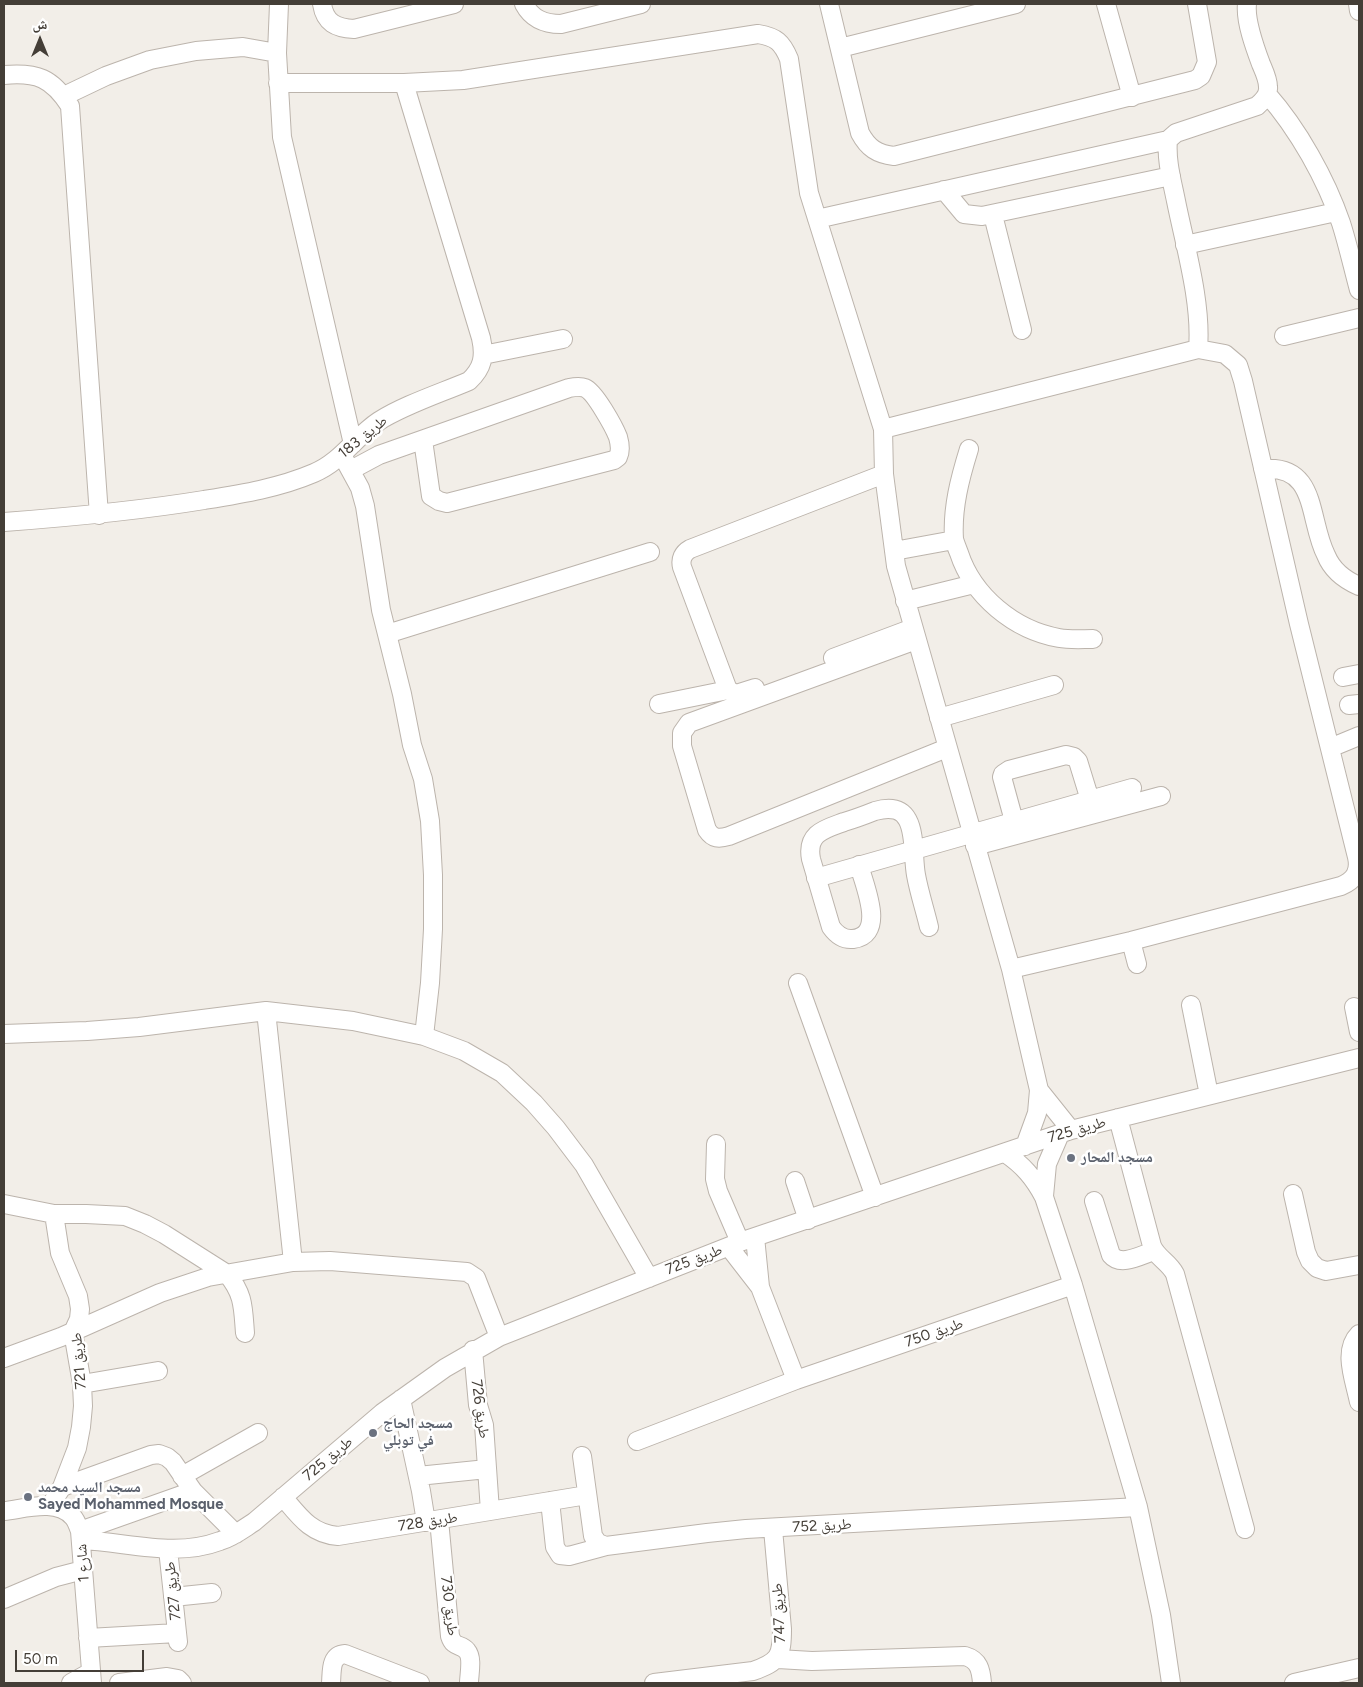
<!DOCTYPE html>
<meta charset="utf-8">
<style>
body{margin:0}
#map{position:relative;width:1363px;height:1687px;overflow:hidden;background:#f2eee8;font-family:Figtree,"Noto Naskh Arabic",sans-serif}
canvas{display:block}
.frame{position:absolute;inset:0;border:5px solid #443e37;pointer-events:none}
.north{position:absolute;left:15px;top:15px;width:50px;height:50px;-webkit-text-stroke:4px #fff;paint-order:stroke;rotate:0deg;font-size:14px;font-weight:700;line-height:20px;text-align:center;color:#443e37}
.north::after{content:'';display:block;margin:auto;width:18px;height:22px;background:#443e37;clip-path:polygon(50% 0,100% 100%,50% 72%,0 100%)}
.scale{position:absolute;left:15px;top:1650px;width:129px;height:22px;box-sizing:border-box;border:2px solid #443e37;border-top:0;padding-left:6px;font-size:15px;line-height:18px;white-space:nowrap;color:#443e37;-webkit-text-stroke:4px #fff;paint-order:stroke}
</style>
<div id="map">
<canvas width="1363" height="1687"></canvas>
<div class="frame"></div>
<div class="north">ش</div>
<div class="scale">50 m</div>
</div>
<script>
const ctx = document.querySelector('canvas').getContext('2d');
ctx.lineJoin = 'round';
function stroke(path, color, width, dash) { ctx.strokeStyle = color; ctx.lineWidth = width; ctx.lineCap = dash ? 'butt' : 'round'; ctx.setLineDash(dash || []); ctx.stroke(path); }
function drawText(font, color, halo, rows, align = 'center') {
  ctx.font = font + ' Figtree,"Noto Naskh Arabic",sans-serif'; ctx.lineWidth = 5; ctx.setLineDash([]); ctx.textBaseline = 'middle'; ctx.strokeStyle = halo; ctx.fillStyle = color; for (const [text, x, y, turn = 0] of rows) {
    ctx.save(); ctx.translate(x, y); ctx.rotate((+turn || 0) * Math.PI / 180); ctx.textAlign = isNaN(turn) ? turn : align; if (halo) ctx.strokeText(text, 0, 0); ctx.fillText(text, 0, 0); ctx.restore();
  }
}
const minor = new Path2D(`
 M279 4 277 53 282 137 353 444
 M322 4C325 23 336 28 354 29L454 4
 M524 4C532 19 544 24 561 24L641 4
 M829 4 860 133C868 148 877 154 894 156L1195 80 1201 76 1207 62 1197 4
 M1106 4 1132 97
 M1358 4 1359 11
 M840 48 1016 4
 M4 75C37 72 52 78 70 106L99 515
 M278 83H404L463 80 758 34C776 37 782 42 789 59L809 193 883 429 884 474 896 566 1011 969 1039 1090 1037 1113 1025 1146
 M1267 94C1298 129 1326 179 1341 223 1348 245 1353 268 1359 290
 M64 96 106 76 150 60 196 51 243 47 277 53
 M944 190 964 214 982 216 1171 176
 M993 215 1022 330
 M817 219 1168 140
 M1185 245 1336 212
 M1284 336 1359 318
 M1198 349C1202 303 1185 246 1176 201 1172 181 1166 160 1168 140L1176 133 1257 106C1263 101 1269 95 1268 87 1268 79 1264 71 1261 64 1255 48 1245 21 1247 4
 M483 355 563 339
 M883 429 1198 349 1225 354 1238 365 1243 381 1299 624 1357 857C1360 871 1355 880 1341 886L1131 941 1011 969
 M969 449C960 478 952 508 954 539 955 543 957 548 959 553 973 596 1014 630 1059 638 1070 640 1082 639 1093 639
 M342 455 360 488 365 506 381 610 402 694 412 745 423 779 430 821 433 875V929L430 983 424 1036
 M1263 469C1318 464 1308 520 1326 555 1332 570 1345 580 1359 586
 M351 470 379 455 569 388C574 387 580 386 585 388 595 392 614 427 618 437 620 444 621 451 618 457L614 460 447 503 439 501 431 496 423 440
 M4 522C71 517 137 511 204 500 241 494 279 488 314 473 341 462 356 436 379 421 404 405 441 393 469 381 483 368 485 356 481 338L404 83
 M894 551 954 540
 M905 601 974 584
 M387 634 650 552
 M916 640 689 723 682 733V746L707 830C713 839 719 839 729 836L947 748
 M833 658 913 628
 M1343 677 1359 674
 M755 688 736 694 728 690 682 567C680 559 683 553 690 549L884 474
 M659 704 728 690
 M1349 705 1359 704
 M939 718 1054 685
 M1330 748 1359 736
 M1014 821 1002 777 1003 774 1009 770 1066 755 1074 757 1078 761 1090 800
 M975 846 1161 796
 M859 865C864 885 887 935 853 939 843 940 836 934 831 927L811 859C806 833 825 829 844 822 854 819 865 815 875 811 921 798 911 849 916 875 919 892 925 910 929 927
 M816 878 1132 788
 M1131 941 1137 964
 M798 983 875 1197
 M1191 1005 1209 1095
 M1354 1007 1359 1032
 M266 1011 293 1262
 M4 1034 87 1031 139 1027 266 1011 353 1021 424 1036 464 1051 502 1073 534 1103 556 1128 584 1165 649 1278
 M1039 1090 1071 1130
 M1118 1118 1152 1246C1157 1258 1169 1262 1175 1274L1245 1529
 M716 1144 715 1179 718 1191 740 1242
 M1005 1153C1023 1165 1034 1178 1044 1197L1073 1285 1138 1507 1161 1615 1171 1683
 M795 1181 808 1220
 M1293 1194 1306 1252 1310 1261 1317 1268 1326 1271 1359 1265
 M1044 1196 1047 1164 1060 1134
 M1094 1201 1111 1255C1121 1267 1141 1255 1154 1251
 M4 1204 54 1214H86L125 1216 145 1224 164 1234 227 1274C244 1294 243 1308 245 1333
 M755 1237 760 1287 796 1380
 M729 1247 760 1287
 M1359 1334C1342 1351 1355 1381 1359 1402
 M473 1350 478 1405 484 1425 490 1511
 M4 1358 61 1337 160 1293 208 1277 293 1262 330 1261 467 1272 476 1278 499 1337
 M82 1384 158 1371
 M401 1399 421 1491 426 1522
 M637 1441 796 1380 1073 1285
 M582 1456 593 1536 598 1543 606 1546 707 1533 746 1529 1138 1507
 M182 1476 258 1433
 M418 1476 487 1469
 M62 1487 151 1455 159 1454 167 1457 173 1462 193 1491 236 1534
 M283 1497C299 1516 311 1534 338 1536L587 1495
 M550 1501 555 1547 560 1555 569 1556 606 1546
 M50 1506 62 1487 77 1448 81 1427 83 1406 82 1384 73 1332 79 1319 80 1309 78 1296 60 1253 54 1214
 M4 1511C24 1509 57 1498 73 1517 76 1520 78 1526 80 1531L92 1683
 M439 1520 450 1636C454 1649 461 1643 467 1651 473 1658 469 1675 469 1683
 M80 1531 193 1491
 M81 1540C128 1542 175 1558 220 1541 233 1537 243 1529 254 1522L382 1413 445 1368 499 1337 740 1242 1071 1130 1359 1058
 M168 1549 178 1642
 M173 1597 212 1593
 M4 1599 56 1577 83 1570
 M88 1638 177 1633
 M778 1659 812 1661 965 1656C979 1660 981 1670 982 1683
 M71 1683 91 1672
 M119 1683 167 1677 178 1679 182 1683
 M331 1683C332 1671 330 1655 345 1654L420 1683
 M654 1683 753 1671C779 1662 782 1656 782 1629L773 1529
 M1294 1683 1359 1668`);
const markers = [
 [1071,1158,5,"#6b7280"],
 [373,1433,5,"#6b7280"],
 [28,1497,5,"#6b7280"]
];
const streetNames = [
 ["طريق 183",363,437,-39],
 ["طريق 725",1077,1130,-16],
 ["طريق 725",694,1260,-21],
 ["طريق 750",934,1333,-19],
 ["طريق 721",79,1361,-95],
 ["طريق 726",480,1409,82],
 ["طريق 725",328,1459,-40],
 ["طريق 728",428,1522,-9],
 ["طريق 752",822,1526,-3],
 ["شارع 1",83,1563,-94],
 ["طريق 727",173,1591,-96],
 ["طريق 730",449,1606,83],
 ["طريق 747",779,1613,-93]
];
const worshipNames = [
 ["مسجد المحار",1081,1158],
 ["مسجد الحاج",383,1424],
 ["في توبلي",383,1441],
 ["مسجد السيد محمد",38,1488],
 ["Sayed Mohammed Mosque",38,1505]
];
stroke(minor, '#bcb4ac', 20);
stroke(minor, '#fff', 18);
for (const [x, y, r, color] of markers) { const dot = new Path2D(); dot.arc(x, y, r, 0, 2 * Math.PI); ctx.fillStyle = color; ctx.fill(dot); stroke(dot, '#fff', 2); }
drawText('15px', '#443e37', '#fff', streetNames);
drawText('bold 15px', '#5b616d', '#fff', worshipNames, 'left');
</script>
